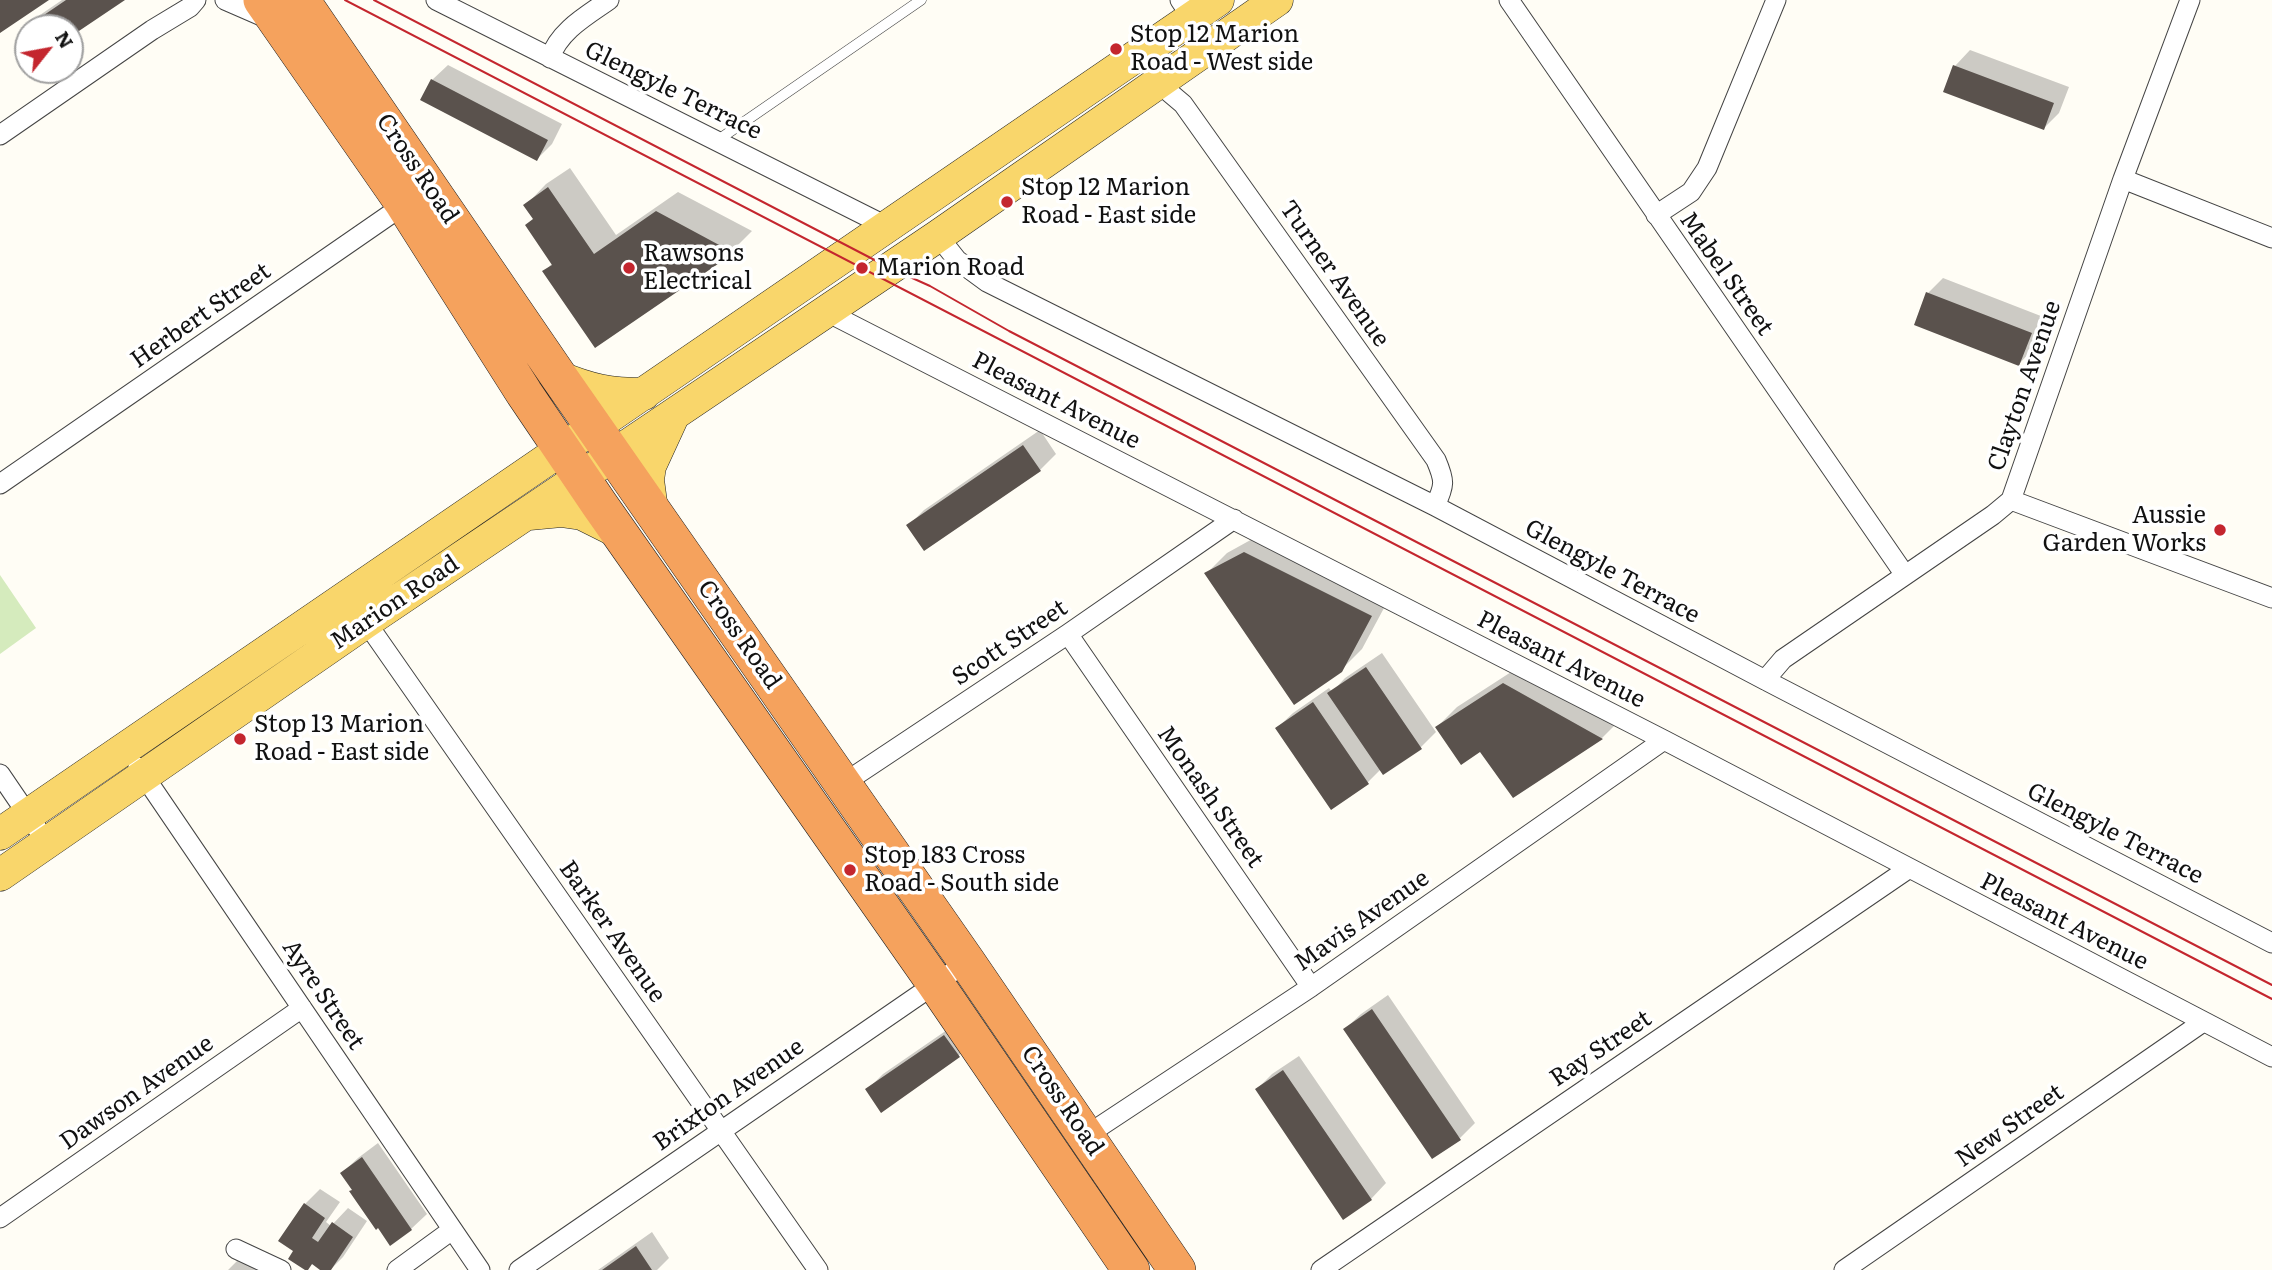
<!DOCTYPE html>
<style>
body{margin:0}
#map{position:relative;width:2272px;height:1270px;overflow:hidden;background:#fffdf5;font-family:Literata,serif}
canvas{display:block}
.north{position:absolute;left:14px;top:14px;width:70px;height:70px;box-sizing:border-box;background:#fff;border:2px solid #a0a0a0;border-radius:50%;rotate:59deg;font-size:19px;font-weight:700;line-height:28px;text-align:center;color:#111}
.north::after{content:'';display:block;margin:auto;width:24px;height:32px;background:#c4262e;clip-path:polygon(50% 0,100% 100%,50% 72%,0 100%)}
</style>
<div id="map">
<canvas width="2272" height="1270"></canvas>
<div class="north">N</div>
</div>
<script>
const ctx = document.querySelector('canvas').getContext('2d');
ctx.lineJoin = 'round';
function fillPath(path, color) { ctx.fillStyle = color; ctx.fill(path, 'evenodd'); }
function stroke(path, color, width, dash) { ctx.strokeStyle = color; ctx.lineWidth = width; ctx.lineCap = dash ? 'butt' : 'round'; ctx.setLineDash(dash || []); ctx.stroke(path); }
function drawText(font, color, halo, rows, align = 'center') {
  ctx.font = font + ' Literata,serif'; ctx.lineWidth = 7; ctx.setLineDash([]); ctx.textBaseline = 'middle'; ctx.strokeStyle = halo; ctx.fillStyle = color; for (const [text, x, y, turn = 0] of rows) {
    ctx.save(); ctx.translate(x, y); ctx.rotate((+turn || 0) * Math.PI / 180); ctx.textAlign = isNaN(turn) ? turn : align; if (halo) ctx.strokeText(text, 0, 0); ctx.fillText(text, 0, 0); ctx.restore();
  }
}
const green = new Path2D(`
 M0 575 36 628 0 654Z`);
const shadow = new Path2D(`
 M62 0H122L70 35V28H28V36L24 30 40 15Z
 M1970 50 2069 87 2059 113 2044 128 1955 66Z
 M448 65 562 124 552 144 537 159 432 80Z
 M570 168 616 235 678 192 752 231 732 251 596 346 544 271 553 263 535 218 526 205 546 184Z
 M1943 278 2046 318 2034 348 2019 364 1928 293Z
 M1040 430 1056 454 1040 470 925 549 909 525 924 510Z
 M1265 532 1391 595 1362 649 1341 670 1206 574 1227 553Z
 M1382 653 1436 732 1420 748 1381 769 1368 782 1332 808 1277 728 1293 713 1329 688 1332 692 1345 678Z
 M1525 663 1622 718 1602 738 1513 796 1481 749 1437 727 1457 707Z
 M1388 995 1475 1123 1460 1138 1345 1029 1361 1014Z
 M960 1021 974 1041 958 1056 867 1090 883 1074Z
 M1299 1056 1386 1183 1371 1199 1257 1089 1272 1074Z
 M378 1143 427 1214 411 1229 353 1189 342 1173 358 1158Z
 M320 1189 340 1202 326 1222 331 1226 348 1208 367 1221 343 1257 330 1270H323L313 1263 307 1269 296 1251 305 1204Z
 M652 1232 669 1258 657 1270H598Z
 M243 1255 279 1270H228Z`);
const building = new Path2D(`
 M0 0H49L0 33Z
 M66 0H125L70 37V28H28V39L22 30Z
 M1953 65 2054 103 2044 130 1943 92Z
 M431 79 548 140 537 161 420 100Z
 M548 187 594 254 656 211 734 253 595 348 542 271 552 265 525 225 533 219 523 205Z
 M1926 292 2032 333 2019 366 1914 325Z
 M1023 445 1041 471 924 551 906 525Z
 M1244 552 1372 616 1342 672 1294 705 1204 573Z
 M1366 667 1422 749 1383 775 1327 693Z
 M1503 683 1603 739 1513 798 1480 752 1461 765 1435 727Z
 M1313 702 1369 784 1331 810 1275 728Z
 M1372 1009 1461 1140 1432 1159 1343 1029Z
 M944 1035 960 1057 881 1113 865 1089Z
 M1283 1070 1372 1200 1343 1220 1255 1089Z
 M362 1157 412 1230 390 1246 378 1228 376 1230 349 1191 352 1190 340 1173Z
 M304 1203 325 1218 312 1238 318 1242 332 1222 353 1237 331 1270H320L312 1264 308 1270H305L288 1259 293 1251 278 1241Z
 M636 1246 652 1270H602Z`);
const lane = new Path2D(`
 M718 140 921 0`);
const street = new Path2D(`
 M225 0 271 20
 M436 0 888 227
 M1180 0 1210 45
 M1509 0 1905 575
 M550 58C559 31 586 16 609 0
 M1157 82 1183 104 1436 460C1445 481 1445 485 1435 506
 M0 135 152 30 190 7 196 0
 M2123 179 2272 238
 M1656 215 1691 192 1707 168 1776 0
 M938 236 957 260 987 282 1435 506 1765 680 2272 943
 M825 311 1664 740 2272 1057
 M0 484 411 200
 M2011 500 2272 598
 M366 622 818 1270
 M1068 634 1311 987
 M1765 680 1783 659 1993 515 2011 500 2123 179 2190 0
 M138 767 480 1270
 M0 774 47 843
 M838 787 1068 634 1234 519
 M1081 1139 1311 987 1664 740
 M0 1218 302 1008
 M236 1249 281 1270
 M397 1270 452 1230
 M519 1270 967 962
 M1321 1270 1908 869
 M1844 1270 2203 1022`);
const primary = new Path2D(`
 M559 377C590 390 610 394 644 394
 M652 510 648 480 650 466 673 416
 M529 514 561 511 582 514 618 532
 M0 834 1218 0
 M0 875 366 622 938 236 1277 0`);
const highway = new Path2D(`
 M262 0 404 204 524 393 599 504 935 983 1131 1270
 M301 0 559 377 967 962 1177 1270`);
const tram = new Path2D(`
 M345 0 2272 999
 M374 0 890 268 930 286 1009 331 2272 985`);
const markers = [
 [1116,49,7,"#c4262e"],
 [1007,202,7,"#c4262e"],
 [629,268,7,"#c4262e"],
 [862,268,7,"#c4262e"],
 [2220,530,7,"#c4262e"],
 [240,739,7,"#c4262e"],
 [850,870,7,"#c4262e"]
];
const poiNames = [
 ["Stop 12 Marion",1130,35],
 ["Road - West side",1130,63],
 ["Stop 12 Marion",1021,188],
 ["Road - East side",1021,216],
 ["Rawsons",643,254],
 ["Electrical",643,282],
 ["Marion Road",876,268],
 ["Aussie",2206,516,"right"],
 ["Garden Works",2206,544,"right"],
 ["Stop 13 Marion",254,725],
 ["Road - East side",254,753],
 ["Stop 183 Cross",864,856],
 ["Road - South side",864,884]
];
const streetNames = [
 ["Glengyle Terrace",673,91,26],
 ["Cross Road",417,169,56],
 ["Turner Avenue",1334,274,55],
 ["Mabel Street",1726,274,55],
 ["Herbert Street",201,316,-35],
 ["Clayton Avenue",2025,386,-71],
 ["Pleasant Avenue",1056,401,27],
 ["Glengyle Terrace",1612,572,28],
 ["Marion Road",395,603,-34],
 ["Cross Road",739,635,55],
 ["Scott Street",1010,643,-34],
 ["Pleasant Avenue",1561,660,27],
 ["Monash Street",1210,797,55],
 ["Glengyle Terrace",2115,834,27],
 ["Mavis Avenue",1362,921,-35],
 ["Pleasant Avenue",2064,922,27],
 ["Barker Avenue",612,932,55],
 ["Ayre Street",323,995,56],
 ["Ray Street",1601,1049,-34],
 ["Dawson Avenue",137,1093,-35],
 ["Brixton Avenue",729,1095,-35],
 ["Cross Road",1062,1101,56],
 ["New Street",2010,1126,-35]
];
fillPath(green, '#d5ebbd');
fillPath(shadow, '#0003');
fillPath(building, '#5a524d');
stroke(lane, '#444', 11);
stroke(street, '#444', 21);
stroke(primary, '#222', 33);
stroke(highway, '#222', 38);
stroke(lane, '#fff', 10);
stroke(street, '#fff', 19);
stroke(primary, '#f9d66b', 32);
stroke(highway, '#f5a25d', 37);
stroke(tram, '#c4262e', 2);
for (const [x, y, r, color] of markers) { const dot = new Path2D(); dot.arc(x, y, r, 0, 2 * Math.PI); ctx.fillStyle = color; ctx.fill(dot); stroke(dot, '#fff', 2.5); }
drawText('24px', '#111', '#fff', poiNames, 'left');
drawText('24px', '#111', '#fff', streetNames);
</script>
